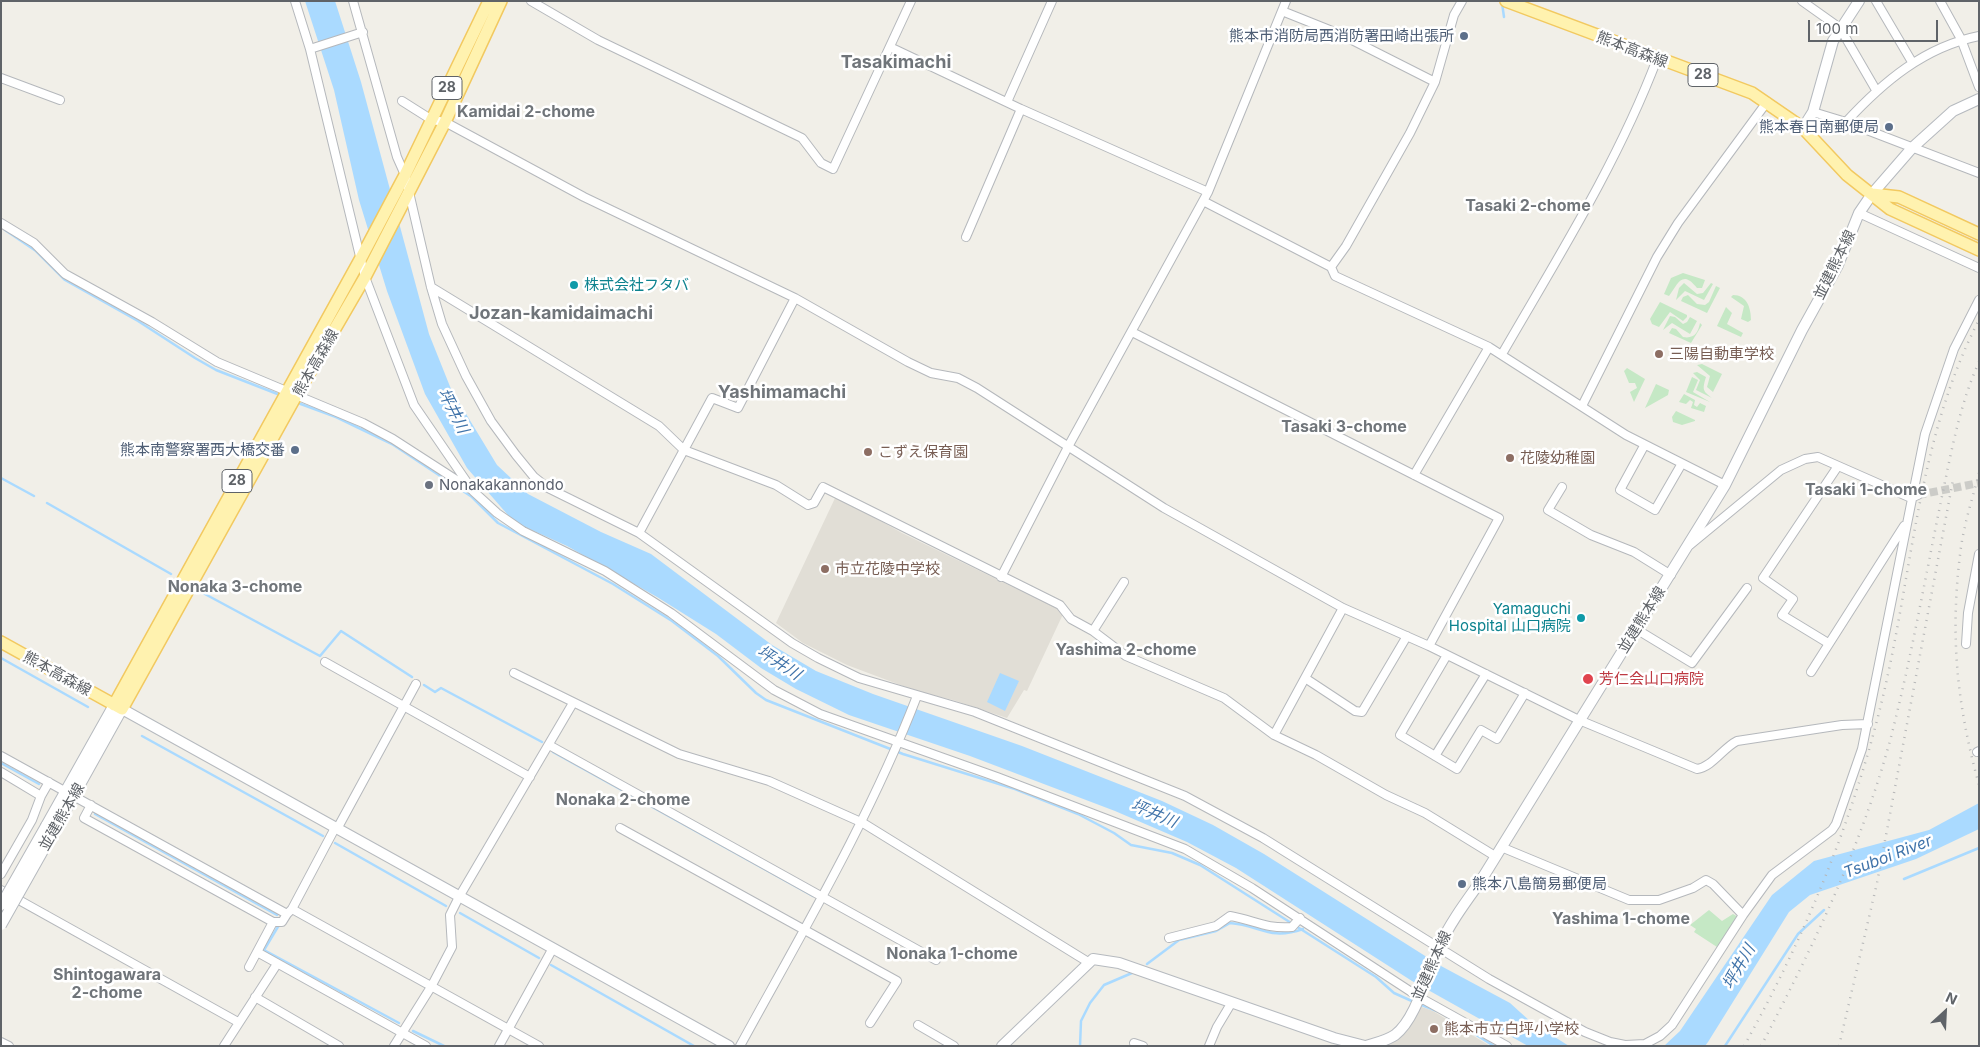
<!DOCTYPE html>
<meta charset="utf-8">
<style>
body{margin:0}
#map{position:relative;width:1980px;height:1047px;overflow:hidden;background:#f1efe8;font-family:Inter,sans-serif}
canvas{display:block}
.frame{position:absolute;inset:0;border:2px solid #5f6368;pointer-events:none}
.north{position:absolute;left:1920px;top:987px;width:50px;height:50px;-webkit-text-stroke:4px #fff;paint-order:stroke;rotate:25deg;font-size:14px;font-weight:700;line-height:20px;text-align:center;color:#5f6368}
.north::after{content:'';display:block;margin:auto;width:18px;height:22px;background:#5f6368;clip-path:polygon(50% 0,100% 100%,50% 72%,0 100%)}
.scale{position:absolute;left:1808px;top:20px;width:130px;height:22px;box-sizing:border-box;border:2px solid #5f6368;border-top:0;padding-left:6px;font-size:15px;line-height:18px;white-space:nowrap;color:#5f6368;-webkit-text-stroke:4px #fff;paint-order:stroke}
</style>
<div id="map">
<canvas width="1980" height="1047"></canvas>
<div class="frame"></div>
<div class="north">N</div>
<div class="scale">100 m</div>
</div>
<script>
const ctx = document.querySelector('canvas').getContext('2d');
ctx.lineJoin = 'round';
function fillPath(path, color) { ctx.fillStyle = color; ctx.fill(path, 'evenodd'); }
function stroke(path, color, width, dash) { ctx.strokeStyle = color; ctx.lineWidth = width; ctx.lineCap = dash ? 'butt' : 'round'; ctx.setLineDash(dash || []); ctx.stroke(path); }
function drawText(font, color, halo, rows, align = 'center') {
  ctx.font = font + ' Inter,"Noto Sans JP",sans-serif'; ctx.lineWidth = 5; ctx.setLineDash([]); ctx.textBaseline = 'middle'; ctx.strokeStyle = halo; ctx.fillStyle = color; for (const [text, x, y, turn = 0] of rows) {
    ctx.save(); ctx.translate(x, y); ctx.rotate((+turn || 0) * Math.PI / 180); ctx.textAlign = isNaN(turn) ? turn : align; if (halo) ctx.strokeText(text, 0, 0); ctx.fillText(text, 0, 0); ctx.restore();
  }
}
const education = new Path2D(`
 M836 496 902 533 1064 612 1027 691 1024 690 1007 718 953 700 919 692 847 665 803 643 776 623Z
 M1419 1006 1433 1011 1490 1046H1385L1390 1043Z`);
const green = new Path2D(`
 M1683 273 1705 280 1702 288H1697C1682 269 1678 284 1669 296L1664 294 1671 278Z
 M1684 283 1697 294 1703 293 1711 283 1713 284 1704 300 1685 291 1676 300 1679 288Z
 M1716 286 1720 288 1707 313 1681 301 1683 297 1688 295 1697 304 1705 305 1709 302Z
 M1733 295C1747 295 1751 308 1751 320L1748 322 1741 319 1744 306 1731 297Z
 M1660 302 1687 315V317L1683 321 1670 312 1659 327 1652 324 1650 319Z
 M1726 307 1732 313 1727 324 1743 333 1741 337 1717 326Z
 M1670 316 1675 317 1683 324 1687 322 1690 317 1697 321 1690 334 1672 323 1663 330Z
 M1700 323 1702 325 1691 343 1669 333 1672 328 1676 329 1683 337C1694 339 1698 333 1700 323Z
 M1702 364 1722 374 1713 392 1707 387 1710 376 1697 365Z
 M1627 368 1645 379 1634 402 1630 392 1637 388 1635 383H1629L1624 371Z
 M1697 372 1706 377C1702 390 1703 391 1712 398L1696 390 1700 380 1693 373Z
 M1692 377 1698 380 1693 392 1710 402 1686 392Z
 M1656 384 1669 390 1668 395 1645 408Z
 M1684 394 1695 400 1694 405 1697 407 1700 403 1706 406 1704 412 1691 408 1693 402 1690 400 1686 404 1679 402Z
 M1676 411 1695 420V421L1682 425 1673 422 1672 417Z
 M1709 910 1722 921 1733 914 1738 917 1717 947 1694 932 1696 929 1690 925Z`);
const water = new Path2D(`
 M305 1H335L361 82 429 334 451 389 497 465 528 494 601 532 651 554 772 645 816 671 873 694 1022 746 1162 801 1213 825 1264 854 1441 966 1510 1003 1531 1022 1569 1046H1528L1412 981 1236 868 1187 842 1115 811 970 756 849 715 796 689 761 668 716 634 657 597 567 546 514 522 467 468 425 394 387 291 359 200 334 90Z
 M1000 673 1019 681 1005 711 987 702Z
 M1979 803V829L1916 859 1810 895 1789 912 1708 1042 1705 1046H1664L1680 1031 1772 895 1814 861 1929 830Z`);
const stream = new Path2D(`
 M1502 3 1504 17
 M5 230 36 251 65 280 138 321 195 358 216 370 280 395
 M298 403 336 417 392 444 472 497 498 523 613 584 672 621 718 656 756 693 766 700 903 754 1015 789 1078 814 1114 833 1131 845 1172 853 1200 865 1376 977 1394 993 1414 1002
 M1 478 34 496
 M47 503 171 574
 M203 593 320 656 341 631 412 677
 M1 658 88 707
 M424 685 435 692 441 688 542 742
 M142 736 323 836
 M553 752 813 896
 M1 763 39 784
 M95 814 277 915
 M335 843 446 906
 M1904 879 1979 848
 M460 913 539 958
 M279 925 264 950 399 1023
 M1147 964 1179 940 1216 931 1230 923C1260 925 1269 941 1303 929
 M551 965 694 1046
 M1419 1004 1437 1011
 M1446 1016 1494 1046
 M413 1031 444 1046
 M1080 1046 1081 1021 1090 1003 1104 985 1132 973
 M1725 1046 1798 934 1824 910`);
const streetTunnel = new Path2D(`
 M1918 495 1979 483`);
const street = new Path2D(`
 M295 1 310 49 365 277 414 405 473 491 497 513 523 531 605 571 671 613 774 690 820 714 997 777 1185 849 1252 888 1419 997 1507 1046
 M353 1 397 157 405 175 431 287 442 324 466 376 491 421 516 455 534 477 548 488 639 533 792 643 818 658 859 678 975 712 1185 796 1263 838 1489 979 1585 1032 1610 1042 1625 1045 1645 1044 1660 1036 1672 1025 1743 915 1772 875 1832 830 1836 824 1862 749 1925 434 1954 349 1979 300
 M531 1 598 40 802 138 821 163 833 169 911 1
 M1802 1 1840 28 1876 90
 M1876 1 1912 62
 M1940 1 1961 39 1979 87
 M1282 11 1342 35 1435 82
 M890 47 1021 109 1208 192
 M310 49 363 32
 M1 78 60 100
 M402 101 432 120 445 122 584 197 795 298 908 362 931 373 958 378 977 388 1164 508 1343 608 1429 646 1579 720 1697 769C1712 767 1723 748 1737 741L1842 725 1868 724
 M1007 102 1052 1
 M1813 112 1846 122 1979 173
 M1846 122C1883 82 1924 47 1979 36
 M1203 201 1331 267 1335 276 1489 347 1626 435 1725 485
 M1859 213 1979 268
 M1 223 34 243 65 274 152 322 217 362 363 423 393 439 472 490
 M966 237 1021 109
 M1331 267 1346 246 1410 133 1435 82 1454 15 1462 1
 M431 287 659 426 684 450 776 485 808 505 814 503 823 487 1060 605 1071 619 1093 631 1126 656 1224 698 1274 735 1316 755 1386 795 1425 813 1495 856
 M1132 332 1499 518 1429 646
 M1502 354C1558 257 1617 164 1657 59
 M1582 406 1657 257 1678 223 1767 102
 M1644 446 1620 490 1655 510 1681 465
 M1414 475 1489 347
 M1562 487 1548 510 1591 535 1634 552 1671 575
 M639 533 712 398 738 408 795 298
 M1690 545 1781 470 1805 459 1818 457 1911 498 1918 495
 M1001 577 1069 445 1208 192 1286 1
 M1636 629 1692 663 1747 588
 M1093 631 1124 582
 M1828 643 1782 615 1793 599 1763 578 1838 466
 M1966 644 1968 613 1979 554
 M1447 655 1400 735 1457 769 1481 730 1497 739 1525 693
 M325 662 530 777
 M1811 672 1904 526
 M514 673 679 754 769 781 863 823 1088 962
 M1305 678 1355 711 1362 712 1407 636
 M1274 735 1343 608
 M549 745 936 960
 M1977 752 1979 751
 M1 756 287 914 292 909 335 828
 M1435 756 1486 674
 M1 772 41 796
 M91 805 84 818 273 922 249 967
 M620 828 897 981 870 1023
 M337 829 416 684
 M1501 847 1629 900H1659L1693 888 1706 880 1713 884 1743 915
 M1 874 32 820 41 796 49 782
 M1 890 238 1022
 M292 909 539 1046
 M273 922H282L287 914
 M1169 938 1216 926 1230 916C1254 920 1265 929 1292 927L1300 918
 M257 952 426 1046
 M255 997 339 1046
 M918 1025 954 1046
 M1 1042 9 1046
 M1134 1043 1143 1046
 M224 1046 277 964
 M394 1046 431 987 452 947 450 915 459 897 573 703
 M499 1046 553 948
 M740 1046C803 931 870 818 917 696
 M1209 1046 1217 1027 1232 1002`);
const secondary = new Path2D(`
 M1803 128 1813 112 1833 41 1859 1
 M46 826 114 705
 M54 831 122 709 729 1046
 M1002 1046 1093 959 1119 963 1334 1038 1365 1046
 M1366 1046C1376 1043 1386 1041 1395 1035 1417 1018 1427 972 1439 947 1450 923 1465 903 1480 882L1725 485 1802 330 1838 265 1859 213 1872 194 1912 148 1953 111 1979 99`);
const primary = new Path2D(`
 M1506 1 1752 93 1803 128 1847 175 1890 209 1979 250
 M1872 194 1899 197 1979 234
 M1 642 122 709 297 394 365 277 445 122 501 1
 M114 705 361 258 405 175 489 1`);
const rail = new Path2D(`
 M1979 473C1972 500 1963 527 1960 555 1950 637 1957 705 1979 785
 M1744 1046C1806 935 1855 816 1884 692 1913 568 1919 435 1979 320
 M1761 1046C1813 947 1862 845 1891 737 1911 659 1925 579 1941 501 1951 454 1959 406 1979 362
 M1839 1046 1877 883 1953 480`);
const secondaryBridge = new Path2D(`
 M1 905 46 826
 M1 925 54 831`);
const markers = [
 [1464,36,5,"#5c6f8a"],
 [1889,127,5,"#5c6f8a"],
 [574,285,5,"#0f9aa8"],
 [1659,354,5,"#8d6e63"],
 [295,450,5,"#5c6f8a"],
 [868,452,5,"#8d6e63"],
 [1510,458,5,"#8d6e63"],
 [429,485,5,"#6b7280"],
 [825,569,5,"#8d6e63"],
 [1581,618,5,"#0f9aa8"],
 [1588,679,6,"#e0444e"],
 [1462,884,5,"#5c6f8a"],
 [1434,1029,5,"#8d6e63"]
];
const shields = [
 [1703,75,30],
 [447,88,30],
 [237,481,30]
];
const shieldNames = [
 ["28",1703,75],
 ["28",447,88],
 ["28",237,481]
];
const serviceNames = [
 ["熊本市消防局西消防署田崎出張所",1454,36],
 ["熊本春日南郵便局",1879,127],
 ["熊本南警察署西大橋交番",285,450],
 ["熊本八島簡易郵便局",1472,884,"left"]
];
const streetNames = [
 ["熊本高森線",1632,50,21],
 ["並建熊本線",1835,265,-64],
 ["熊本高森線",316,363,-60],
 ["並建熊本線",1642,620,-58],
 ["熊本高森線",57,674,29],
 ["並建熊本線",62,817,-60],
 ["並建熊本線",1432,966,-66]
];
const cultureNames = [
 ["株式会社フタバ",584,285],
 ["Yamaguchi",1571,609,"right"],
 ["Hospital 山口病院",1571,626,"right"]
];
const educationNames = [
 ["三陽自動車学校",1669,354],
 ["こずえ保育園",878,452],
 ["花陵幼稚園",1520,458],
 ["市立花陵中学校",835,569],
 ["熊本市立白坪小学校",1444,1029]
];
const worshipNames = [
 ["Nonakakannondo",439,485]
];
const healthNames = [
 ["芳仁会山口病院",1599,679]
];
const neighbourhoodNames = [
 ["Kamidai 2-chome",526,112],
 ["Tasaki 2-chome",1528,206],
 ["Tasaki 3-chome",1344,427],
 ["Tasaki 1-chome",1866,490],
 ["Nonaka 3-chome",235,587],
 ["Yashima 2-chome",1126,650],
 ["Nonaka 2-chome",623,800],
 ["Yashima 1-chome",1621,919],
 ["Nonaka 1-chome",952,954],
 ["Shintogawara",107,975],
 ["2-chome",107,993]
];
const waterNames = [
 ["坪井川",453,411,63],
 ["坪井川",779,663,33],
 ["坪井川",1154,814,23],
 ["Tsuboi River",1888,857,-21],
 ["坪井川",1739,967,-60]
];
const quarterNames = [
 ["Tasakimachi",896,63],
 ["Jozan-kamidaimachi",561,314],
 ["Yashimamachi",782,393]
];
fillPath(education, '#e1ded6');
fillPath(green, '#c5e8c5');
fillPath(water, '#aadaff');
stroke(stream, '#aadaff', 2.5);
stroke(streetTunnel, '#ccccc8', 8, [8, 4]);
stroke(street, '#b5b8bc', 10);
stroke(secondary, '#b6babf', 12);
stroke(primary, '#f2c960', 14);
stroke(street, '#fff', 8);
stroke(secondary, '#fff', 10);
stroke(primary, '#fff2af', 11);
stroke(rail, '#b6b7b8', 2.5, [1, 6]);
stroke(secondaryBridge, '#b6babf', 12, []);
stroke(secondaryBridge, '#fff', 10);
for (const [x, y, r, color] of markers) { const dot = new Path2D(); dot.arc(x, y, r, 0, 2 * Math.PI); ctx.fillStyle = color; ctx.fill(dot); stroke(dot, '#fff', 2); }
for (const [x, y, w] of shields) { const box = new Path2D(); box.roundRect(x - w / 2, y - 11.5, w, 23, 4); ctx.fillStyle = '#fff'; ctx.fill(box); stroke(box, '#5f6368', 1); }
drawText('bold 14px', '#5f6368', null, shieldNames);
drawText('15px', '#4e5e75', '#fff', serviceNames, 'right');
drawText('15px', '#5f6368', '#fff', streetNames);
drawText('15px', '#0d838f', '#fff', cultureNames, 'left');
drawText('15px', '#785e54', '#fff', educationNames, 'left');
drawText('15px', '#5b616d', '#fff', worshipNames, 'left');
drawText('15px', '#be3a42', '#fff', healthNames, 'left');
drawText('bold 16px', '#70757a', '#fff', neighbourhoodNames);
drawText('italic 16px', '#4174aa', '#fff', waterNames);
drawText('bold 18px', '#70757a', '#fff', quarterNames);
</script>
